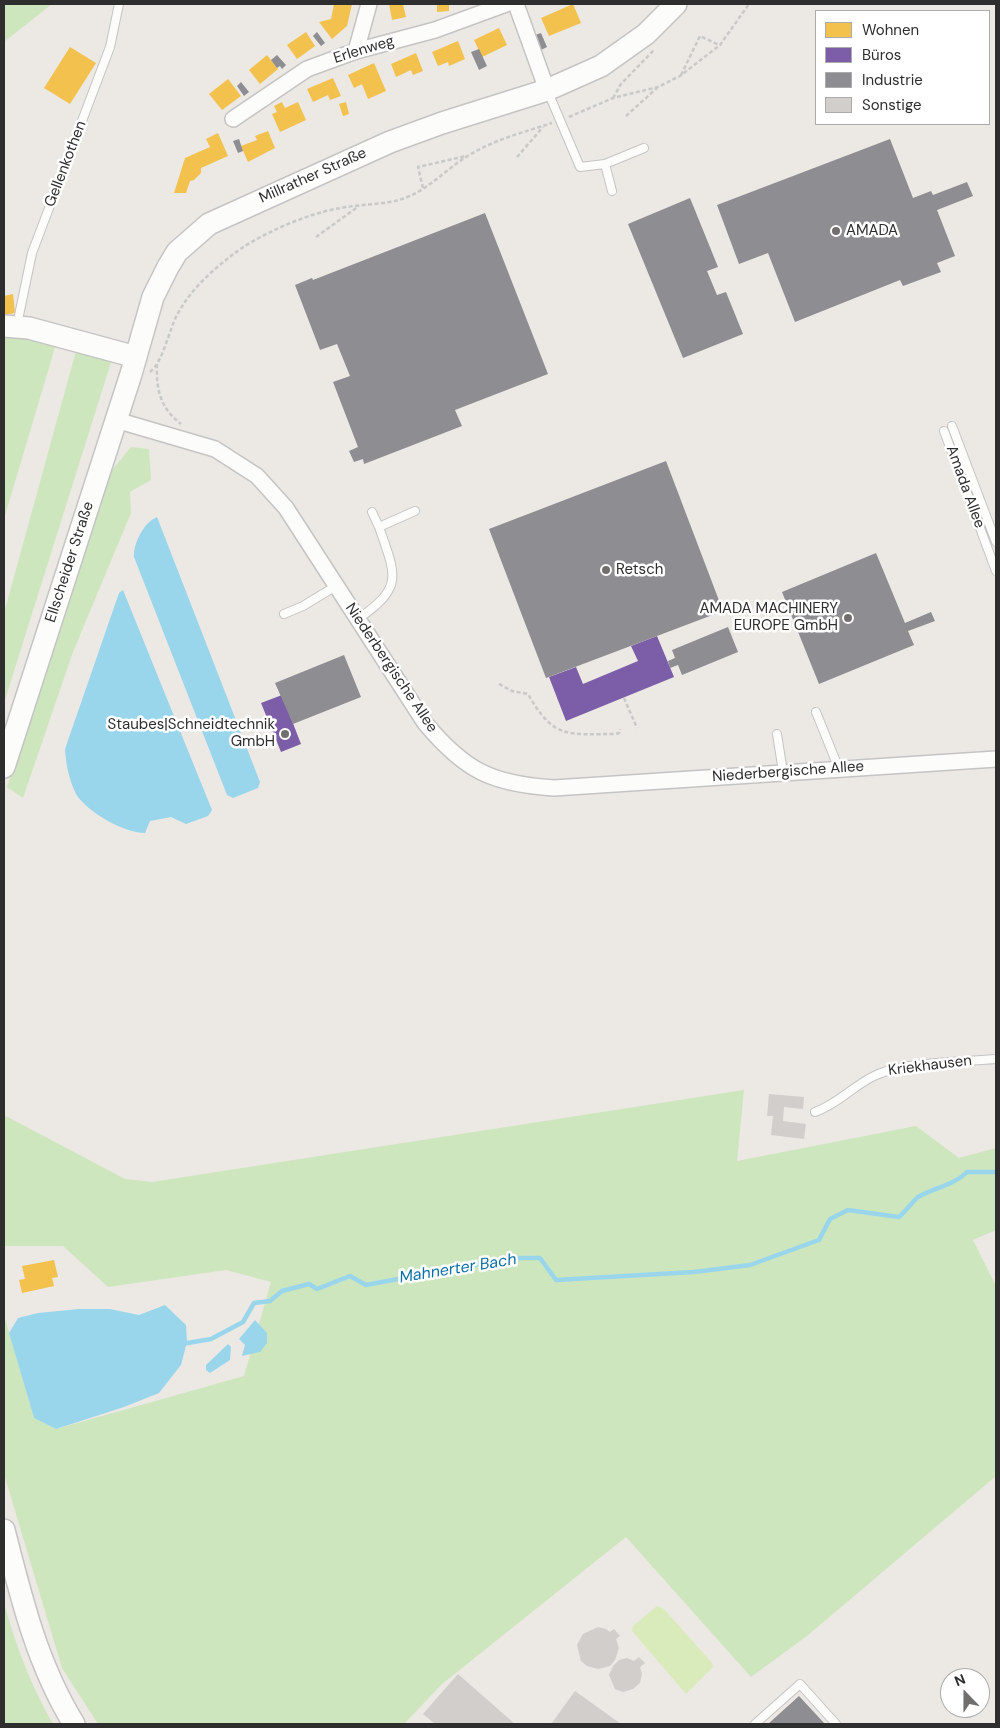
<!DOCTYPE html>
<meta charset="utf-8">
<style>
body{margin:0}
#map{position:relative;width:1000px;height:1728px;overflow:hidden;background:#ece8e4;font-family:"DM Sans",sans-serif}
canvas{display:block}
.frame{position:absolute;inset:0;border:5px solid #2e2e2e;pointer-events:none}
.legend{position:absolute;left:815px;top:10px;width:175px;height:115px;box-sizing:border-box;background:#fff;border:1px solid #ababab;margin:0;padding:6px 9px;list-style:none;font-size:15px;color:#2e2e2e}
.legend li{display:flex;align-items:center;gap:10px;height:25px}
.legend b{width:25px;border:1px solid #ababab}
.north{position:absolute;left:940px;top:1668px;width:50px;height:50px;box-sizing:border-box;background:#fff;border:1px solid #ababab;border-radius:50%;rotate:338deg;font-size:14px;font-weight:700;line-height:20px;text-align:center;color:#2e2e2e}
.north::after{content:'';display:block;margin:auto;width:18px;height:22px;background:#706f6e;clip-path:polygon(50% 0,100% 100%,50% 72%,0 100%)}
</style>
<div id="map">
<canvas width="1000" height="1728"></canvas>
<div class="frame"></div>
<ul class="legend">
<li><b style="height:14px;background:#f2c14e"></b>Wohnen</li>
<li><b style="height:14px;background:#7b5ea7"></b>Büros</li>
<li><b style="height:14px;background:#8d8d92"></b>Industrie</li>
<li><b style="height:14px;background:#d1cecb"></b>Sonstige</li>
</ul>
<div class="north">N</div>
</div>
<script>
const ctx = document.querySelector('canvas').getContext('2d');
ctx.lineJoin = 'round';
function fillPath(path, color) { ctx.fillStyle = color; ctx.fill(path, 'evenodd'); }
function stroke(path, color, width, dash) { ctx.strokeStyle = color; ctx.lineWidth = width; ctx.lineCap = dash ? 'butt' : 'round'; ctx.setLineDash(dash || []); ctx.stroke(path); }
function drawText(font, color, halo, rows, align = 'center') {
  ctx.font = font + ' "DM Sans",sans-serif'; ctx.lineWidth = 5; ctx.setLineDash([]); ctx.textBaseline = 'middle'; ctx.strokeStyle = halo; ctx.fillStyle = color; for (const [text, x, y, turn = 0] of rows) {
    ctx.save(); ctx.translate(x, y); ctx.rotate((+turn || 0) * Math.PI / 180); ctx.textAlign = isNaN(turn) ? turn : align; if (halo) ctx.strokeText(text, 0, 0); ctx.fillText(text, 0, 0); ctx.restore();
  }
}
const green = new Path2D(`
 M4 4H52L4 42Z
 M4 334 56 344 4 519Z
 M76 351 112 359 4 703V613Z
 M131 447 149 449 151 480 130 492 131 513 73 652 23 798 7 787 112 470Z
 M744 1090 737 1161 916 1126 959 1158 996 1148V1230L973 1240 996 1286V1476L807 1636 751 1677 626 1537 442 1684 404 1724H98L62 1668 4 1474V1315L34 1418 56 1429 244 1376 271 1282 226 1270 108 1287 63 1246H4V1115L125 1179 152 1182Z
 M4 1603C16 1646 31 1686 53 1724H4Z`);
const pitch = new Path2D(`
 M657 1606 664 1609 712 1663 713 1667 686 1694 632 1631 633 1626Z`);
const water = new Path2D(`
 M157 517 260 782 258 788 233 798 227 795 134 557C133 544 144 522 157 517Z
 M123 590 212 810 208 816 186 824 171 817 150 821 145 833C124 833 87 812 76 794 69 779 66 765 65 749L119 593Z
 M165 1305 186 1325 187 1342 181 1365 159 1393 124 1407 56 1429 34 1418 9 1333 18 1318 38 1313 79 1309H110L139 1315Z
 M255 1320 267 1333V1343L260 1352 242 1356 245 1345 239 1339Z
 M228 1344 231 1347 230 1360 210 1373 206 1370V1365Z`);
const homes = new Path2D(`
 M334 4H352L347 26 332 39 319 22 331 19Z
 M389 4H403L406 17 392 20Z
 M437 4H449V11L437 12Z
 M573 4 581 23 549 36 541 18Z
 M499 28 507 45 482 57 474 40Z
 M306 32 315 46 297 59 287 45Z
 M458 41 465 59 449 66 448 62 438 66 432 52Z
 M70 47 96 63 70 104 44 88Z
 M416 53 423 71 413 75 411 70 396 77 391 64Z
 M267 55 278 69 260 84 249 70Z
 M374 63 386 91 368 99 362 84 354 88 348 75Z
 M333 78 341 96 330 100 328 95 313 102 307 89Z
 M228 79 241 96 222 110 209 94Z
 M282 102 285 108 298 102 306 120 280 132 272 114 277 112 274 106Z
 M346 102 349 114 343 116 339 104Z
 M268 131 275 148 248 162 241 146 257 140 255 136Z
 M218 133 228 156 201 168V173L194 180 190 181 186 193H174L185 158 210 147 206 139Z
 M13 294 15 313 4 315V296Z
 M54 1260 58 1277 52 1278 54 1286 22 1293 19 1280 25 1279 22 1266Z`);
const offices = new Path2D(`
 M657 636 674 677 566 721 549 677 576 667 583 684 638 661 631 646Z
 M282 695 301 744 281 752 261 703Z`);
const industry = new Path2D(`
 M317 32 325 43 321 46 313 36Z
 M541 33 547 47 541 50 535 35Z
 M479 49 487 66 479 70 471 52Z
 M277 55 286 65 282 69 280 66 277 68 271 60Z
 M241 82 249 92 244 96 237 86Z
 M239 139 243 151 238 153 233 141Z
 M890 139 913 198 931 191 933 195 967 182 973 196 937 210 955 256 937 263 941 272 903 286 900 280 795 322 768 253 739 264 717 205Z
 M690 198 718 267 707 271 717 295 726 292 743 334 683 358 628 224Z
 M485 213 548 374 455 410 462 426 364 464 363 459 354 462 349 451 358 447 333 382 350 376 337 344 320 350 295 285 312 278 313 280Z
 M666 461 723 611 546 678 489 529Z
 M876 553 905 623 931 612 935 621 908 631 914 645 819 684 782 592Z
 M728 627 738 652 682 675 678 665 670 668 668 661 675 658 672 650Z
 M344 655 361 697 293 724 275 683Z
 M799 1696 825 1724H768Z`);
const stream = new Path2D(`
 M182 1344 211 1339 243 1322 254 1303 270 1301 282 1291 309 1284 317 1289 350 1276 366 1285 511 1258H540L556 1280 694 1272 750 1265 819 1240 830 1219 848 1210 899 1217C905 1212 914 1200 918 1197 935 1187 953 1186 967 1172H996`);
const building = new Path2D(`
 M769 1094 804 1097 803 1109 784 1107 783 1121 806 1124 804 1139 771 1135 773 1116H767Z
 M598 1627 606 1629 610 1632 614 1629 620 1636 616 1639 619 1648 615 1660 610 1666 598 1669 587 1666 581 1661 577 1645 583 1634Z
 M639 1657 645 1663 640 1667 642 1674 640 1683 633 1689 623 1692 615 1689 609 1675 613 1666 619 1660 627 1658 634 1661Z
 M458 1674 515 1724H435L423 1714Z
 M575 1691 621 1724H551Z`);
const path = new Path2D(`
 M681 75 700 36 719 45
 M613 98 621 84 654 50
 M626 116 657 88
 M569 117 613 98 658 87 680 76 720 45 749 4
 M517 157 543 127
 M423 188 418 167 466 156
 M316 237 359 206
 M157 364C156 389 160 408 181 424
 M150 372C163 362 169 330 177 315 189 292 210 272 231 256 257 235 308 213 341 208 365 203 390 206 412 195 433 185 450 166 471 154 496 139 525 132 552 123
 M499 684 512 691 528 694C554 740 568 734 616 734L619 733 620 729
 M624 698 637 728`);
const lane = new Path2D(`
 M548 92 580 167 605 164 644 148
 M605 164 612 191
 M17 325 32 253 110 47 119 4
 M952 426 996 542
 M944 431 996 571
 M372 512 379 527
 M284 614 303 606 336 586
 M358 619C404 587 396 576 379 527L415 511
 M816 712 839 769
 M777 734 783 772
 M815 1112C838 1104 853 1086 874 1076 904 1061 963 1062 996 1059
 M755 1724 800 1684 836 1724`);
const street = new Path2D(`
 M516 4 547 90
 M356 51 369 4
 M233 119 307 69 356 51 435 30 506 4
 M116 420 215 449 257 476 286 508 425 723C465 771 492 784 554 788L996 759`);
const secondary = new Path2D(`
 M4 326 29 328 136 357
 M4 767 131 374 153 297 168 267 177 252 209 224 390 142 442 123 547 90 601 66 646 34 676 4
 M4 1530C21 1597 37 1664 74 1724`);
const markers = [
 [836,231,5,"#706f6e"],
 [606,570,5,"#706f6e"],
 [848,618,5,"#706f6e"],
 [285,734,5,"#706f6e"]
];
const streetNames = [
 ["Erlenweg",364,50,-17],
 ["Gellenkothen",66,164,-69],
 ["Millrather Straße",313,176,-24],
 ["Amada Allee",965,487,70],
 ["Ellscheider Straße",70,562,-72],
 ["Niederbergische Allee",391,668,56],
 ["Niederbergische Allee",788,772,-4],
 ["Kriekhausen",930,1066,-7]
];
const poiNames = [
 ["AMADA",846,231],
 ["Retsch",616,570],
 ["AMADA MACHINERY",838,609,"right"],
 ["EUROPE GmbH",838,626,"right"],
 ["Staubes|Schneidtechnik",275,725,"right"],
 ["GmbH",275,742,"right"]
];
const waterNames = [
 ["Mahnerter Bach",458,1269,-9]
];
fillPath(green, '#cee6be');
fillPath(pitch, '#d9eabb');
fillPath(water, '#99d6ec');
fillPath(homes, '#f2c14e');
fillPath(offices, '#7b5ea7');
fillPath(industry, '#8d8d92');
stroke(stream, '#99d6ec', 4.5);
fillPath(building, '#d1cecb');
stroke(lane, '#c5c4c5', 10);
stroke(street, '#c5c4c5', 18);
stroke(secondary, '#c5c4c5', 24);
stroke(path, '#c9c9c8', 2.5, [4, 2.5]);
stroke(lane, '#fcfcfb', 8);
stroke(street, '#fcfcfb', 15);
stroke(secondary, '#fcfcfb', 21);
for (const [x, y, r, color] of markers) { const dot = new Path2D(); dot.arc(x, y, r, 0, 2 * Math.PI); ctx.fillStyle = color; ctx.fill(dot); stroke(dot, '#fff', 2); }
drawText('15px', '#2e2e2e', '#fff', streetNames);
drawText('15px', '#2e2e2e', '#fff', poiNames, 'left');
drawText('italic 16px', '#0d6fa3', '#fff', waterNames);
</script>
